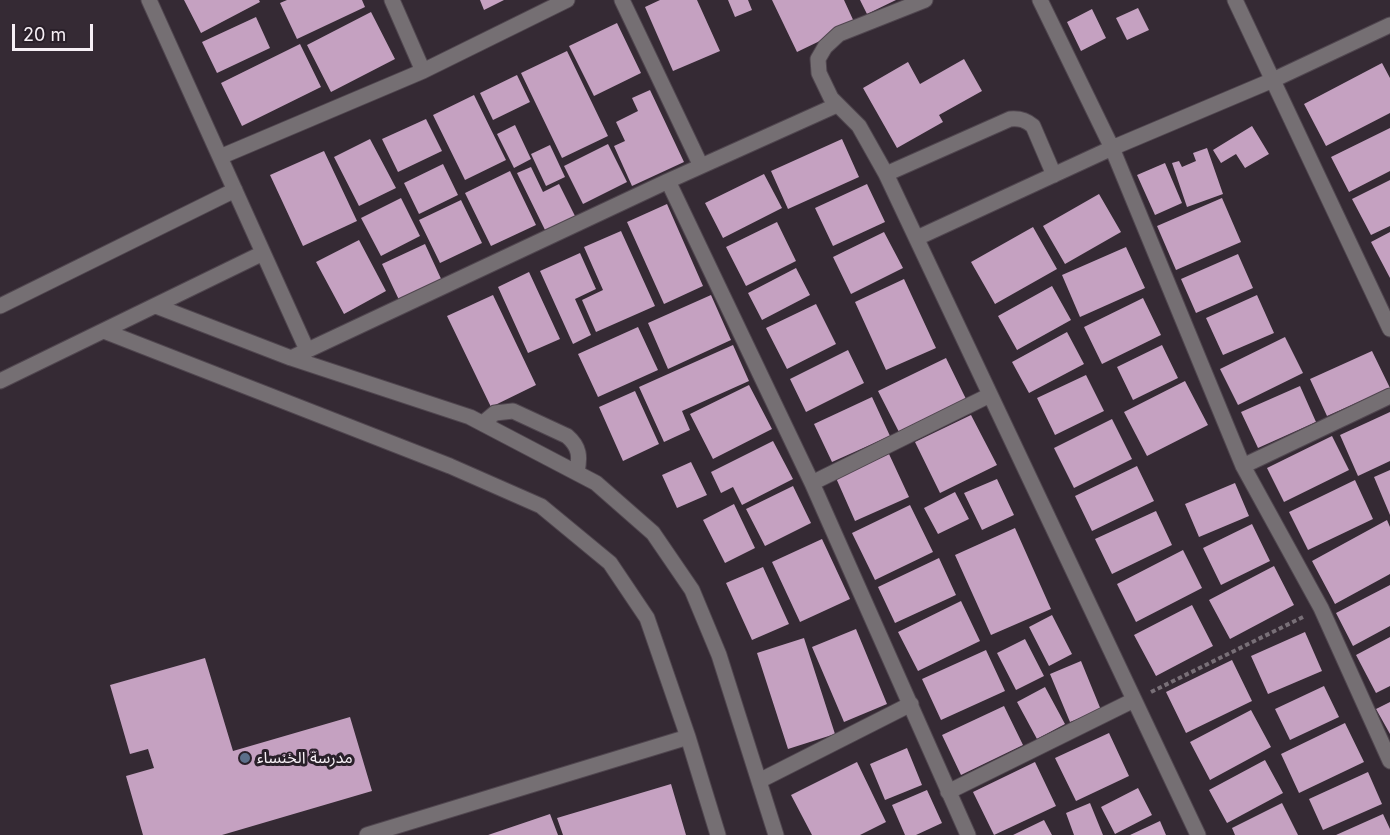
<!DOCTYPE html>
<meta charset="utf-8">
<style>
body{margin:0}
#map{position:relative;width:1390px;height:835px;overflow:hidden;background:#352a34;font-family:Inter,sans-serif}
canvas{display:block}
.scale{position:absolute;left:12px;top:24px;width:81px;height:27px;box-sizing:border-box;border:3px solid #f7f0f6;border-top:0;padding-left:8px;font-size:18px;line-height:21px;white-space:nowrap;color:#f7f0f6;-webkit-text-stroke:4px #2a202a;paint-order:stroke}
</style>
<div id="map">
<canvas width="1390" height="835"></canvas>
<div class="scale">20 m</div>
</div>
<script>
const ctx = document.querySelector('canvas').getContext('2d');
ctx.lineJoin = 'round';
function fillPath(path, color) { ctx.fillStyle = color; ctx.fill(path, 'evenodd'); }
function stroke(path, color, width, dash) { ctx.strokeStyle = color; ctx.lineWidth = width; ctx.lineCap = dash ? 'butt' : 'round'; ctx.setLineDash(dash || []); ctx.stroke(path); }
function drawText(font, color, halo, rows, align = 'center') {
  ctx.font = font + ' Inter,"Noto Sans Arabic",sans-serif'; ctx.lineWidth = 6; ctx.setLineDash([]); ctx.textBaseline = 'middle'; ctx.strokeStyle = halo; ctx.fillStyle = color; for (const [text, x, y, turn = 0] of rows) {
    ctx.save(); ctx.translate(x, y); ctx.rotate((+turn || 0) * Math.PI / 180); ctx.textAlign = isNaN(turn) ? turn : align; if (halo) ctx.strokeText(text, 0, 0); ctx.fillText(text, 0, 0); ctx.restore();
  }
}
const building = new Path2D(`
 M184 0H259L260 2 201 33Z
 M287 0H362L365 7 297 39 280 3Z
 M480 0H504L484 10Z
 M660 0H697L720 51 673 71 645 7Z
 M728 0H748L752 10 735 17Z
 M772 0H844L855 24 797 52Z
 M860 0H896L867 14Z
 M1138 8 1149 30 1127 40 1116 18Z
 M1092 9 1106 38 1081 51 1067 22Z
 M371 12 395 59 331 92 307 45Z
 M256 17 270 48 217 73 202 42Z
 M617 23 641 73 594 96 569 46Z
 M300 44 321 87 242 126 221 83Z
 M567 51 608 136 562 158 521 73Z
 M964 59 982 91 939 115 943 122 897 148 863 88 908 62 920 84Z
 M1382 63 1390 78V113L1326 146 1304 104Z
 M517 75 530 102 493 120 480 93Z
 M650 90 684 162 632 186 614 146 625 141 616 122 638 111 632 98Z
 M474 95 506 160 465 180 433 115Z
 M426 119 442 151 398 172 382 139Z
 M515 125 531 159 514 168 497 134Z
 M1252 126 1269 154 1245 168 1236 154 1221 163 1213 150Z
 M1390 128V171L1349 192 1331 157Z
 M370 139 396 188 359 206 334 157Z
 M842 139 859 177 788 209 771 171Z
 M608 144 627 182 583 204 564 166Z
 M550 145 565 177 546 186 531 154Z
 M1207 148 1223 194 1187 207 1172 163 1179 161 1182 167 1196 161 1193 153Z
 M324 151 357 221 303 246 270 175Z
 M1165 163 1182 203 1155 215 1137 175Z
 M443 164 458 195 419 214 404 183Z
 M531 167 543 192 559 184 576 218 546 232 517 173Z
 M510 171 536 225 491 246 465 193Z
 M764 174 782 208 723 238 705 203Z
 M1390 180V226L1371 235 1352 199Z
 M867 184 885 222 833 246 815 208Z
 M1099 194 1121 232 1065 264 1043 226Z
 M401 198 420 236 381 256 361 218Z
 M1222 198 1241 242 1176 270 1157 226Z
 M461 200 482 243 440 263 419 220Z
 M667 204 703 286 664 304 627 222Z
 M777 222 796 261 746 286 726 247Z
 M1033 227 1057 269 995 304 971 262Z
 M621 231 655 306 596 332 582 300 603 290 584 247Z
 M884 232 903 268 851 294 833 257Z
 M1390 232V278L1371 242Z
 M359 240 386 291 344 314 316 262Z
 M425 244 443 283 400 302 382 264Z
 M1126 247 1145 288 1080 317 1062 275Z
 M580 253 596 289 575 299 591 335 573 344 540 271Z
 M1238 254 1253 288 1196 313 1181 279Z
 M796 268 810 295 762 320 748 293Z
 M529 272 560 339 528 353 498 287Z
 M904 279 936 348 886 370 855 302Z
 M1052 286 1071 320 1017 350 998 316Z
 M493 295 536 385 491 407 447 316Z
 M711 295 731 340 668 369 648 323Z
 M1257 295 1274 333 1223 355 1206 318Z
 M1143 298 1161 335 1102 364 1084 327Z
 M816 304 836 344 787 369 766 328Z
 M638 327 658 370 598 397 578 354Z
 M1067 332 1084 364 1029 393 1012 362Z
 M1285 337 1303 373 1238 405 1220 369Z
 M733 345 749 381 682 411 690 430 664 442 639 387Z
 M1162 345 1178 378 1133 400 1117 367Z
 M848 350 864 383 806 412 790 379Z
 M1372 351 1390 388 1327 416 1310 379Z
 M946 358 966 399 899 432 878 391Z
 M1086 375 1104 411 1055 435 1037 398Z
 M1185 381 1208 425 1147 456 1124 412Z
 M749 385 772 429 713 459 690 414Z
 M1300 386 1316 422 1258 448 1241 412Z
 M635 391 659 444 623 461 599 407Z
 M872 397 890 436 832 462 814 424Z
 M1390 412V461L1358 476 1340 435Z
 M971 415 997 465 940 493 915 442Z
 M1112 419 1132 459 1074 488 1054 448Z
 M1332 436 1349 470 1284 502 1267 468Z
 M773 441 793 479 742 505 733 487 721 493 711 472Z
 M889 454 909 497 855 521 836 478Z
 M691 462 707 495 677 508 662 475Z
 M1137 466 1154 501 1092 531 1075 496Z
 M1390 470V515L1374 477Z
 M997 479 1014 515 982 530 964 493Z
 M1355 480 1373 519 1308 550 1289 512Z
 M1235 483 1249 516 1199 537 1185 504Z
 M793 486 811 523 765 546 746 509Z
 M955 492 969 519 938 534 924 508Z
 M734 504 755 548 725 563 703 520Z
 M910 505 933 552 875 580 852 533Z
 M1156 511 1172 545 1112 574 1095 539Z
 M1387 520 1390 527V574L1335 604 1312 561Z
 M1252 524 1270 561 1221 585 1203 548Z
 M1015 528 1051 609 991 635 955 555Z
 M822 539 850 599 800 622 772 562Z
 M1183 550 1202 588 1136 622 1117 584Z
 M939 558 956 595 895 623 878 587Z
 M1274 566 1294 605 1230 639 1209 600Z
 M763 567 789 624 752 640 726 583Z
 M1390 585V626L1353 646 1336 613Z
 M961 601 980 641 918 671 898 632Z
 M1192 605 1213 646 1156 676 1134 635Z
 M1052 615 1072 654 1049 666 1029 627Z
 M856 629 887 704 844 722 812 647Z
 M1305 632 1322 671 1268 694 1251 656Z
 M1390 637V686L1376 693 1356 655Z
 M804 638 835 734 788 749 757 653Z
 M1025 639 1044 676 1016 690 997 653Z
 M986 650 1005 691 941 720 922 679Z
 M205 658 233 751 350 717 372 791 222 835H143L126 776 154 768 148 749 130 754 110 685Z
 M1232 660 1252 701 1186 733 1166 692Z
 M1081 661 1101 710 1070 722 1050 674Z
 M1324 686 1339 717 1290 740 1275 709Z
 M1045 687 1065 724 1037 739 1017 702Z
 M1390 702V734L1376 709Z
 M1004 706 1023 745 961 775 942 735Z
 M1251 710 1271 747 1210 780 1190 742Z
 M1345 723 1364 762 1299 793 1281 754Z
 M1109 733 1129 776 1076 801 1055 758Z
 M907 748 922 785 885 800 870 764Z
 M1265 760 1283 793 1227 823 1209 790Z
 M857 762 886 822 860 835H812L791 795Z
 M1035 762 1056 806 994 835 973 792Z
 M1368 772 1382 804 1323 830 1309 799Z
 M671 784 686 835H563L557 818Z
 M1138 788 1152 815 1115 834 1101 807Z
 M927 790 942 823 916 835H905L892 805Z
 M1090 803 1103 835H1074L1066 813Z
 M1282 803 1298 835H1235L1232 828Z
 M550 814 558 835H488Z
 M1383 814 1390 829V835H1336Z
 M1044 820 1052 835H1013Z
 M1160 821 1166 835H1130Z`);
const path = new Path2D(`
 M1151 692 1303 617`);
const minor = new Path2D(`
 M149 0 307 350
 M392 0 423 71
 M622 0 701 166
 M925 0 839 34 825 47 818 59 819 73 831 98 859 126 886 174 1198 835
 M1040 0 1112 148 1243 466 1321 608 1390 761
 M1235 0 1390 329
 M220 157 423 71 567 0
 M886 174 1010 119C1020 118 1026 120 1033 126L1054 175
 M668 181 837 105
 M917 238 1112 148 1273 80 1390 25
 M0 306 235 190
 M156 306 291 358 470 417 596 483 653 533 692 590 719 655 776 835
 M104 331 450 466 541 506 610 563 647 618 688 737 718 835
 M291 358 668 181 812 483 968 835
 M0 381 263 253
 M483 423 495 413 513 411 567 436C580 447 580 457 577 472
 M1243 466 1390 396
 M812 483 990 395
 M759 781 911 704
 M948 792 1134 700
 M367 835 688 737`);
const markers = [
 [245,758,6,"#5c6f8a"]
];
const poiNames = [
 ["مدرسة الخنساء",257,758]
];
fillPath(building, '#c5a1c1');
stroke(minor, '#50464f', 17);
stroke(path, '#786f77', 4, [4.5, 3]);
stroke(minor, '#756f73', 15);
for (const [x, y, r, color] of markers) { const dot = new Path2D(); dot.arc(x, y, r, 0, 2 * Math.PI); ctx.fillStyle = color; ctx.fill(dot); stroke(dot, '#2a202a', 2); }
drawText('16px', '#f7f0f6', '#2a202a', poiNames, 'left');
</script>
